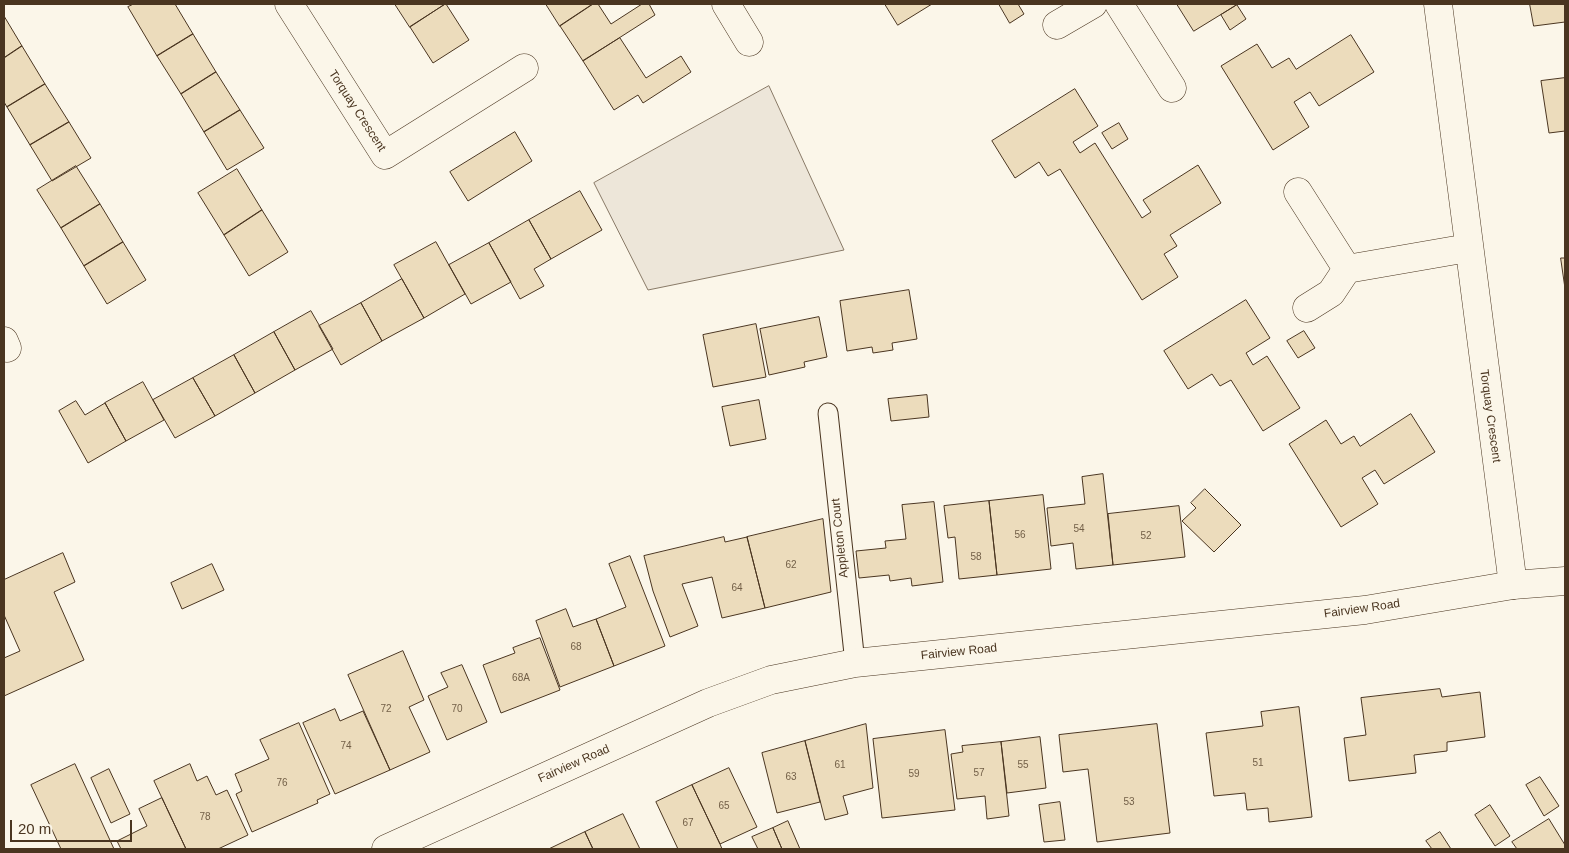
<!DOCTYPE html>
<style>
body{margin:0}
#map{position:relative;width:1569px;height:853px;overflow:hidden;background:#fbf6e9;font-family:Arial,sans-serif}
canvas{display:block}
.frame{position:absolute;inset:0;border:5px solid #4a3520;pointer-events:none}
.scale{position:absolute;left:10px;top:820px;width:122px;height:22px;box-sizing:border-box;border:2px solid #4a3520;border-top:0;padding-left:6px;font-size:15px;line-height:18px;white-space:nowrap;color:#4a3520;-webkit-text-stroke:4px #fbf6e9;paint-order:stroke}
</style>
<div id="map">
<canvas width="1569" height="853"></canvas>
<div class="frame"></div>
<div class="scale">20 m</div>
</div>
<script>
const ctx = document.querySelector('canvas').getContext('2d');
ctx.lineJoin = 'round';
function fillPath(path, color) { ctx.fillStyle = color; ctx.fill(path, 'evenodd'); }
function stroke(path, color, width, dash) { ctx.strokeStyle = color; ctx.lineWidth = width; ctx.lineCap = dash ? 'butt' : 'round'; ctx.setLineDash(dash || []); ctx.stroke(path); }
function drawText(font, color, halo, rows, align = 'center') {
  ctx.font = font + ' Arial,sans-serif'; ctx.lineWidth = 4; ctx.setLineDash([]); ctx.textBaseline = 'middle'; ctx.strokeStyle = halo; ctx.fillStyle = color; for (const [text, x, y, turn = 0] of rows) {
    ctx.save(); ctx.translate(x, y); ctx.rotate((+turn || 0) * Math.PI / 180); ctx.textAlign = isNaN(turn) ? turn : align; if (halo) ctx.strokeText(text, 0, 0); ctx.fillText(text, 0, 0); ctx.restore();
  }
}
const green = new Path2D(`
 M769 86 844 250 648 290 594 183Z`);
const building = new Path2D(`
 M134 4H175L193 34 157 56 128 7Z
 M395 4H445L410 27Z
 M446 4 469 40 433 63 410 27Z
 M546 4H593L560 26Z
 M593 4H598L611 24 642 4H649L655 15 583 61 560 26Z
 M885 4H932L898 25Z
 M999 4H1018L1024 14 1010 23Z
 M1177 4H1238L1194 31Z
 M1530 4H1565V22L1534 26Z
 M1237 5 1246 19 1230 30 1221 15Z
 M4 16 22 46 4 58Z
 M193 34 216 72 181 94 157 56Z
 M1351 35 1374 72 1319 106 1310 92 1294 102 1309 127 1273 150 1221 66 1257 44 1272 68 1289 58 1296 69Z
 M620 38 646 78 681 56 691 72 643 103 638 95 614 110 583 61Z
 M22 46 45 84 7 107 4 102V58Z
 M216 72 240 110 204 132 181 94Z
 M1565 78V131L1549 133 1541 81Z
 M45 84 69 122 30 145 7 107Z
 M1075 89 1098 126 1073 142 1080 153 1095 143 1142 218 1151 212 1143 200 1198 165 1221 203 1170 235 1177 246 1164 254 1178 277 1142 300 1060 169 1048 176 1039 162 1015 178 992 141Z
 M240 110 264 148 227 170 204 132Z
 M69 122 91 158 52 181 30 145Z
 M1119 123 1128 139 1112 149 1102 133Z
 M515 132 532 161 468 201 450 172Z
 M76 166 100 204 61 228 37 190Z
 M237 169 262 210 224 235 198 193Z
 M580 191 602 230 551 259 529 220Z
 M100 204 123 242 84 266 61 228Z
 M262 210 288 252 249 276 224 235Z
 M529 220 551 259 534 269 544 286 520 299 489 243Z
 M123 242 146 280 107 304 84 266Z
 M436 242 465 294 424 318 394 265Z
 M489 243 511 282 471 304 449 265Z
 M1561 258H1565V288Z
 M402 279 424 318 382 341 361 303Z
 M909 290 917 339 892 343 893 350 873 353 872 347 847 351 840 301Z
 M1246 300 1270 338 1246 353 1253 365 1267 356 1300 408 1263 431 1231 380 1220 386 1212 374 1188 389 1164 351Z
 M361 303 382 341 341 365 319 326Z
 M311 311 333 349 295 370 274 332Z
 M819 317 827 357 804 362 805 367 769 375 760 329Z
 M756 324 766 377 713 387 703 335Z
 M1304 331 1315 348 1298 358 1287 341Z
 M274 332 295 370 255 393 234 355Z
 M234 355 255 393 215 416 193 378Z
 M193 378 215 416 175 438 153 400Z
 M143 382 164 420 126 441 105 403Z
 M927 395 929 417 891 421 888 399Z
 M759 400 766 439 730 446 722 407Z
 M76 401 85 415 105 403 126 441 88 463 59 411Z
 M1411 414 1435 452 1384 484 1375 470 1362 478 1378 504 1341 527 1289 444 1326 420 1341 444 1354 436 1360 446Z
 M1103 474 1113 565 1076 569 1073 543 1051 546 1047 508 1085 504 1082 477Z
 M1205 489 1241 525 1214 552 1182 521 1196 508 1191 503Z
 M1043 495 1051 569 997 575 989 501Z
 M989 501 997 575 959 579 955 537 948 538 944 506Z
 M934 502 943 582 912 586 911 578 890 581 889 575 859 578 856 551 886 548 885 541 906 539 902 505Z
 M1179 506 1185 557 1113 565 1108 514Z
 M823 519 831 592 765 608 747 537Z
 M724 537 725 542 747 537 765 608 722 618 712 577 682 584 698 626 670 637 653 591 644 556Z
 M63 553 75 582 54 592 84 660 4 696V658L20 651 4 615V580Z
 M630 556 665 646 614 666 596 619 626 607 609 564Z
 M212 564 224 590 182 609 171 583Z
 M566 609 573 627 596 619 614 666 560 687 536 621Z
 M540 638 560 690 501 713 483 665 515 653 513 648Z
 M403 651 424 700 409 707 430 752 390 770 348 675Z
 M462 665 487 722 447 740 428 696 448 687 441 673Z
 M1440 689 1442 697 1480 692 1485 737 1447 742V751L1414 755 1416 773 1349 781 1344 738 1366 735 1361 698Z
 M1299 707 1312 817 1269 822 1268 808 1247 810 1245 793 1214 796 1206 733 1263 726 1261 712Z
 M335 709 340 721 363 711 390 770 335 794 303 723Z
 M299 723 330 794 317 800 318 803 252 832 236 794 242 791 235 774 269 759 260 740Z
 M866 724 873 788 843 796 848 814 825 820 805 741Z
 M1157 724 1170 833 1097 842 1088 769 1063 772 1059 735Z
 M945 730 955 810 882 818 873 739Z
 M1040 737 1046 788 1007 793 1001 742Z
 M805 741 820 802 777 813 762 753Z
 M1001 742 1009 816 987 819 985 796 957 799 951 754 963 752 962 746Z
 M75 764 114 849H61L31 785Z
 M190 764 197 781 207 776 216 795 227 790 248 835 218 849H186L154 781Z
 M729 768 757 827 720 844 692 785Z
 M109 769 130 814 111 823 91 778Z
 M1540 777 1559 806 1544 816 1526 785Z
 M692 785 720 844 722 849H678L656 802Z
 M162 798 186 849H121L117 841 147 826 139 809Z
 M1060 802 1065 840 1044 842 1039 805Z
 M1490 805 1510 836 1495 846 1475 815Z
 M623 814 640 849H593L585 832Z
 M1549 819 1565 845V849H1517L1512 842Z
 M788 821 800 849H782L773 828Z
 M773 828 782 849H758L752 837Z
 M585 832 593 849H549Z
 M1440 832 1451 849H1432L1426 841Z`);
const lane = new Path2D(`
 M828 413 855 663`);
const street = new Path2D(`
 M289 4 385 155 524 68
 M726 4 749 42
 M1119 4 1172 88
 M1438 4 1513 585
 M1057 25 1093 4
 M1298 192 1347 269 1468 248
 M1307 308 1331 293 1347 269
 M4 341 7 348`);
const secondary = new Path2D(`
 M386 849 708 703 771 680 855 663 1365 610 1513 585 1565 581`);
const numberNames = [
 ["54",1079,529],
 ["56",1020,535],
 ["52",1146,536],
 ["58",976,557],
 ["62",791,565],
 ["64",737,588],
 ["68",576,647],
 ["68A",521,678],
 ["72",386,709],
 ["70",457,709],
 ["74",346,746],
 ["51",1258,763],
 ["61",840,765],
 ["55",1023,765],
 ["57",979,773],
 ["59",914,774],
 ["63",791,777],
 ["76",282,783],
 ["53",1129,802],
 ["65",724,806],
 ["78",205,817],
 ["67",688,823]
];
const streetNames = [
 ["Torquay Crescent",357,111,57],
 ["Torquay Crescent",1490,416,82],
 ["Appleton Court",840,538,-96],
 ["Fairview Road",1362,609,-8],
 ["Fairview Road",959,652,-6],
 ["Fairview Road",574,764,-24]
];
fillPath(green, '#ede6d9');
stroke(green, '#887966', 1);
fillPath(building, '#ecdcbc');
stroke(building, '#4a3520', 1);
stroke(lane, '#4a3520', 21);
stroke(street, '#4a3520', 29);
stroke(secondary, '#4a3520', 29);
stroke(lane, '#fbf6e9', 19);
stroke(street, '#fbf6e9', 28);
stroke(secondary, '#fbf6e9', 28);
drawText('10px', '#725f47', null, numberNames);
drawText('12px', '#4a3520', '#fbf6e9', streetNames);
</script>
